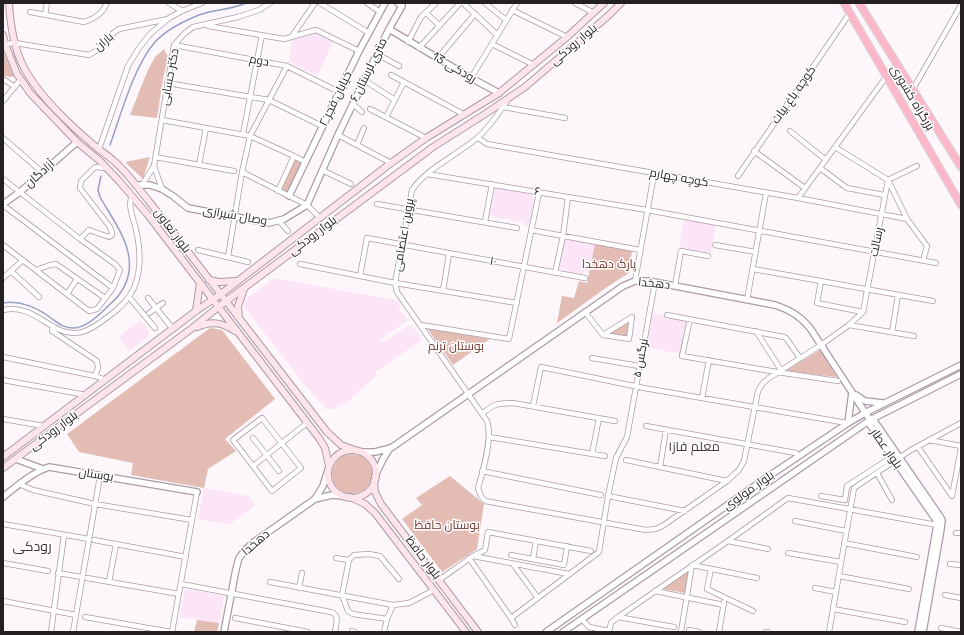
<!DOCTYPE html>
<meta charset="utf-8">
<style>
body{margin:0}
#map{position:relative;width:964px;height:635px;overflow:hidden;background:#fdf7fc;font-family:"Space Grotesk",sans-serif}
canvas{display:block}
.frame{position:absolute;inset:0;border:4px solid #241f23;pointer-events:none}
</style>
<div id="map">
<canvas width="964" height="635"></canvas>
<div class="frame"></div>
</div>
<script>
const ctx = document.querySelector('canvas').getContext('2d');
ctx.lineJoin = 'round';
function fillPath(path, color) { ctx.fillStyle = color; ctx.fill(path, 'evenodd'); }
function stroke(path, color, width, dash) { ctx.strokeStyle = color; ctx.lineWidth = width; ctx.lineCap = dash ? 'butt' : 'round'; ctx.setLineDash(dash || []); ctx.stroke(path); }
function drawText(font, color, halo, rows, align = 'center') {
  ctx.font = font + ' "Space Grotesk",Cairo,sans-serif'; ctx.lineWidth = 3; ctx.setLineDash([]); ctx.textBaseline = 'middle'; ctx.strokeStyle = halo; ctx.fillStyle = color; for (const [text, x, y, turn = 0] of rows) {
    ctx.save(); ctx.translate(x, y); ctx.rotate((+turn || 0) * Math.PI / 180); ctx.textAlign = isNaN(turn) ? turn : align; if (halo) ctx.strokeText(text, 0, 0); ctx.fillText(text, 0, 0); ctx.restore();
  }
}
const built = new Path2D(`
 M316 33 333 42 317 76 289 62 292 40Z
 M493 187 536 195 530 227 523 225V222L488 216Z
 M684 218 694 219 695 221 699 222 701 221 716 224 711 253 679 247Z
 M565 239 595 244 589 273 584 272 582 274 559 269Z
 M274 278 400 301 399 309 408 320 380 340 382 343 411 324 422 340 375 372 377 375 345 404H340L334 409 327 410 304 384 244 307V301Z
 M652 313 685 319 687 323 681 354 645 347Z
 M141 320 149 331 148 337 129 351 119 337Z
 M204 488 248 496 255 505 229 525 198 519Z
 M185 589 224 596 219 623 180 617Z`);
const green = new Path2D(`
 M164 49 168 57 163 79 157 118 130 115 147 72 155 57Z
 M3 51 14 76 11 77 3 76Z
 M150 157 143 179 125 162Z
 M295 159 303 163 288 194 280 190Z
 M595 244 632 251 629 273 610 285 557 323 562 296 574 298 579 281 587 283Z
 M630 321 628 337 607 334Z
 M210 328 222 330 275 399 225 439 236 451 208 469 204 488 131 475 133 463 79 452 67 434Z
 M427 328 490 339 453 365Z
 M820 350 837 377 785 371Z
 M332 474a20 20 0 1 1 40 0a20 20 0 1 1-40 0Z
 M450 476 484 504 477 549 442 572 402 519 422 505 416 498Z
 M689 570 685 593 662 589Z
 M197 620 219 623 217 632H194Z`);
const stream = new Path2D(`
 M110 145C121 114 134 66 155 42 167 29 184 21 199 15 214 9 232 10 246 3
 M3 303C20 300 38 308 51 318 58 323 63 328 73 328 85 328 96 318 104 310 109 305 115 300 119 295 145 260 117 227 100 197L98 190 101 176`);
const minor = new Path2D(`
 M169 3 182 11
 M320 3 369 33
 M367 3 380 12
 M463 3 475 14
 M485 3 506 20
 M575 3 594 13
 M512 10 567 37
 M30 12 84 22C94 19 103 13 107 3
 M426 13 439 25
 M45 15 47 3
 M208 26 284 39 316 30 359 51
 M292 36 315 3
 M408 42 421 17 436 3
 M3 44 15 43 89 55 99 49 107 38 119 29 168 19
 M492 44 534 65
 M174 45 287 66 339 92
 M419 48 460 3
 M377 54 399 66
 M437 59 475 14 497 35
 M391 75 465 115
 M471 78 517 3
 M3 79 15 87
 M364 80 395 100
 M167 83 269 100 322 126
 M913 89 961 5
 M508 99C499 113 489 128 477 138 456 156 427 168 412 190L395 283 397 292 487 421C493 437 483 471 478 488L481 496 485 501 646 530 656 529 664 525 727 481 739 470 744 461 758 391 763 383 769 378 821 345 849 325 863 312 888 180 835 147
 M3 101 21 79
 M353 104 362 112
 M503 107 565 118
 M370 109 426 138
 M386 117 404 82
 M162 120 250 136 294 156 278 191
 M790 131 826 160
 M243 134 262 35
 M338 135 391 163
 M3 138 42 172
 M478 138 487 144 798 198 907 219 927 246 923 261
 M357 145 364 128
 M99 149 128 66 139 48 150 34 169 18 182 11 202 3
 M754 151 805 188
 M294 156 305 162
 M155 157 234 171
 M199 165 206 128
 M154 166 174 45 185 33 193 27 238 17 259 10 270 3
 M820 168 847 188 884 195
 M322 170 351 184
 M242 172 307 205 320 218
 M427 174 647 210 936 263
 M738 176 850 13
 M3 179 80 239 115 264 120 270 113 288 97 309 89 311 3 245
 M142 185 154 166 162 189
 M798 198 886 77
 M377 204 517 228
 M3 205 113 288
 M907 219 888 180 917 166
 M279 221 288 231
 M485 222 492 184
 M531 230 640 250
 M80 239 89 230 109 237 112 235V233L110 227 80 188 81 181 95 167 106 168
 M715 245 756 252
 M198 250 248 262
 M228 257 242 172 250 136 287 66
 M300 264 395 283 517 303
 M753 269 933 301
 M36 270 50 265 56 264 105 298
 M11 271 39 297
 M555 273 563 236 568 197
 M360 276 367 238 585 278
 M3 278 23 260
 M635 281 654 174
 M821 281 817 303 863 312
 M675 286 681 251 708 256
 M443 291 449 254
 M67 294 77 279
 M129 297 155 328
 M148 298 173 329
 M747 300 766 193
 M3 310C35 303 50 335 76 333 85 333 94 327 101 322 112 314 123 306 130 295 142 277 141 251 136 230 134 219 127 207 132 195
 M585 312 603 335 629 339 632 317 603 335
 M149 313 163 303
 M667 315 784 337 786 338 800 358
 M690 319 682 356 777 372 838 381
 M421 325 509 339 539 193
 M849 325 914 336
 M53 326 52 331 97 361 98 368 95 376
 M756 331 781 370
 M892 332 898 295
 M3 357 95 376 106 380
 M592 358 639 366
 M3 380 86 395
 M702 398 709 360
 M533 406 541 367 644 388 847 423
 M482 414C493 404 498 403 513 403L615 421
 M262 418 301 468 272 491 233 440Z
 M3 419 44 426
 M646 426 796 453
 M489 437 605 456
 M253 438 279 471
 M929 440 961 446
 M918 447 952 496
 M592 454 599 418
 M626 460 727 481
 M253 466 307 423
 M660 467 666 430
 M482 471 601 495
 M877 473 892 500
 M19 484 33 490 95 504 192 520
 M608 496 685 511
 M821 496 845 500 847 486 892 457
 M952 496 961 448
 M795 521 846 531
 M3 524 89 539
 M956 533H961
 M94 540 186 557
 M728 541 768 549
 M844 543 917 557
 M788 553 841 562
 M511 555 564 565 567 546
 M473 556 569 574
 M336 558 349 560 354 555 369 554 380 556 399 579
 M469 558 511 618 599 552 608 496 616 458 627 437 655 282
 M533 559 536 541
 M349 560 342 595 348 611 353 614 387 619
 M3 563 48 571
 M513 564 538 598
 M950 564 961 565
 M711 569 707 589 753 611
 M58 573 82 577
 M839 576 909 589
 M87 578 179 594
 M439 580 473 556 485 550 488 532 591 551
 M109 582 116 544
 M270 582 393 605 409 603 434 590
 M181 584 331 612C340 615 336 624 335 632
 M299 588 302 573
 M815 588 836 592
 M655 591 724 605
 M945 595 961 598
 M3 601 76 615
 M833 609 905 622
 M85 617 171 632
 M618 617 674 627
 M235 618 308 632
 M511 618 515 625
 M582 619 589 627 609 631
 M941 628 961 632
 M689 630 699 632
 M352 631 355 632
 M51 632 64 535
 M73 632 99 482
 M172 632 197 492
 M384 632 387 619 393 605
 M609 632 611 623 618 617 728 541 788 498 937 525
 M681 632 692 565 757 578
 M719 632 724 602
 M766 632H768
 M829 632 854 488 911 450 961 423`);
const tertiary = new Path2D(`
 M389 29 471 78 499 93
 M136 185H150L162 189 173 196 188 208 269 223 284 219 307 205 338 135 389 29 402 6 398 3
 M289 196 359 51 385 3
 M3 204 20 192 77 142
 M856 395 865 401 883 403
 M870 420 875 422 939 515 942 520 941 529 923 632
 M870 420V425L936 520 937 525 918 632
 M848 423 852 392
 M362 452H375L391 448 623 286 635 281H649L775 305C790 310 800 316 810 328L870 420
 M16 459 43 469
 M375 476 383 459 390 448
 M3 497C17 486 33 472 49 467L197 492
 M315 499 323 486 328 470
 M224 632 236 569 239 558 246 549 254 542 315 499 332 495 343 496
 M546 632 769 476 848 423 865 413 961 365
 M563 632 870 420 961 374`);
const secondary = new Path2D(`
 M9 3C12 54 24 77 59 113 68 122 78 132 88 140 96 148 106 154 114 161 127 172 137 187 148 200L327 432 341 445 355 450
 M3 35 5 44 17 74 30 93 77 142 100 161 120 182 148 215 319 438 325 448 329 466
 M209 280 220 282 235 281
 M196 311 200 283
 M239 318 238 306 244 289
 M197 327C211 321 222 322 235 331
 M328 474a24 24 0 1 1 48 0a24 24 0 1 1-48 0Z
 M3 457 196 311 221 294 391 163 426 138 499 93 567 37 604 3
 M3 468 191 329 217 308 433 147 488 112 525 87 608 16 621 3
 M374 481 375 492 381 504 478 632
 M350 497 365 504 375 513 466 632`);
const trunk = new Path2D(`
 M844 3 961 205
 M859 3 961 167`);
const streetNames = [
 ["باران",104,42,-41],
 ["بلوار رودکی",574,45,-40],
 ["دوم",259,61,10],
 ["رودکی 13",454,68,30],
 ["۶ متری لرستان",369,70,-64],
 ["دکتر حسابی",170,77,-79],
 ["کوچه باغ بیات",794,95,-55],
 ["بزرگراه کشوری",912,98,59],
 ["خیابان فجر ۲",336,99,-64],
 ["آزادگان",40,174,-41],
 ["کوچه چهارم",679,178,10],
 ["۶",537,192,10],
 ["وصال شیرازی",235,216,10],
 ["بلوار تعاون",172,231,53],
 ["پروین اعتصامی",404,235,-80],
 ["بلوار رودکی",313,236,-37],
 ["رسالت",877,242,-79],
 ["۱۰",493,262,10],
 ["دهخدا",654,284,6],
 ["نرگس ۵",641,358,-79],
 ["بلوار رودکی",54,431,-37],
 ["بلوار عطار",886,449,55],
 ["بوستان",96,475,9],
 ["بلوار مولوی",749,491,-35],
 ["دهخدا",256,543,-41],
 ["بلوار حافظ",423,558,53]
];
const parkNames = [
 ["پارک دهخدا",609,265],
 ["بوستان ترنم",456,347],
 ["بوستان حافظ",447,526]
];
const neighbourhoodNames = [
 ["معلم فاز۱",694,447]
];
const quarterNames = [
 ["رودکی",32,547]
];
fillPath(built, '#fce5f7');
fillPath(green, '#e3bcb4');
stroke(stream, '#969fc4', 1.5);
stroke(minor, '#ab9ca8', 6);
stroke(tertiary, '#ab9ca8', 8);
stroke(secondary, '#ab9ca8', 8);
stroke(trunk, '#d8d7d7', 9);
stroke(minor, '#fff', 4.5);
stroke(tertiary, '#fff', 5.5);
stroke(secondary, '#fee4eb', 6);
stroke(trunk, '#fcb8ca', 7);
drawText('12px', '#241f23', '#fff', streetNames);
drawText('12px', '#6d3328', '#fff', parkNames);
drawText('13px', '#41353e', '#fff', neighbourhoodNames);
drawText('14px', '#41353e', '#fff', quarterNames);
</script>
